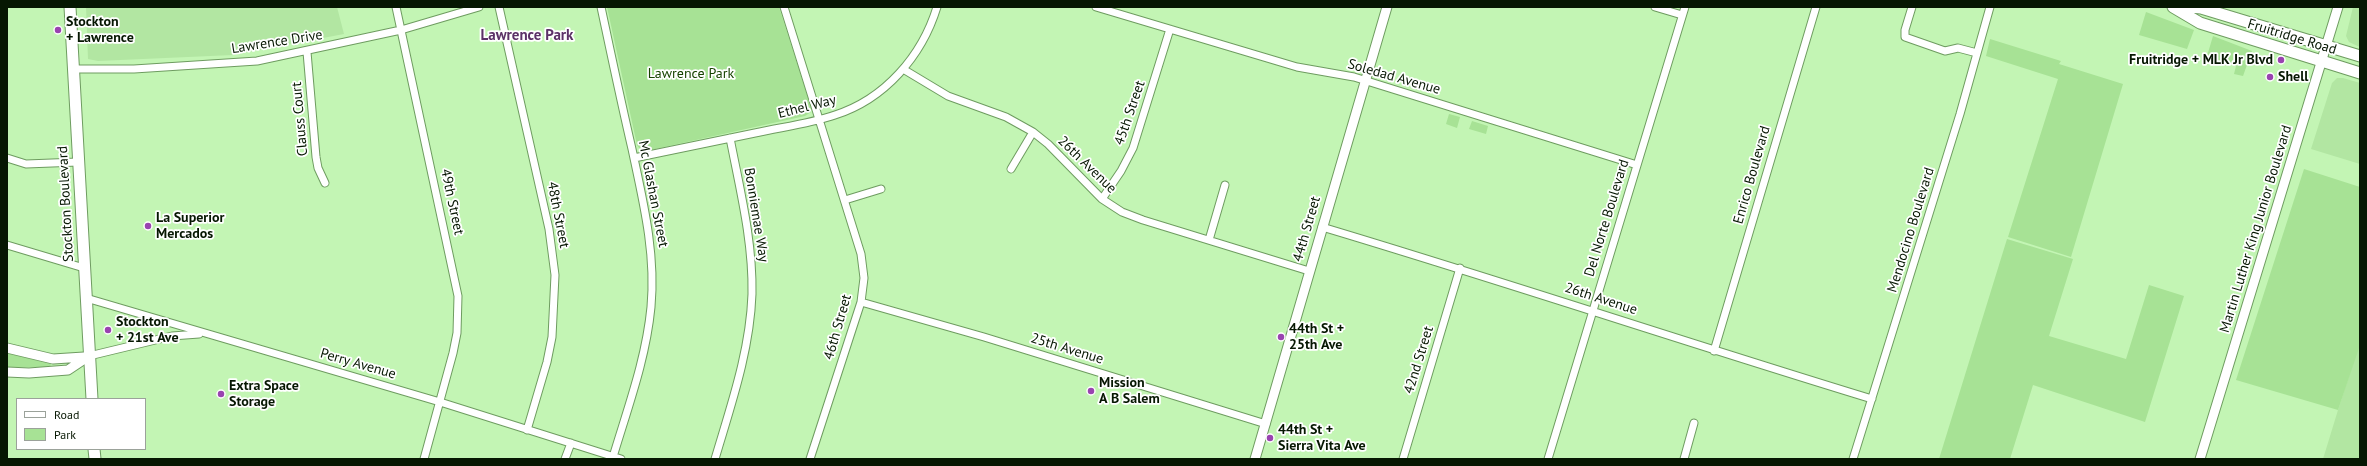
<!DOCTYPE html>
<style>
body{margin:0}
#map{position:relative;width:2367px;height:466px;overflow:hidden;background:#c3f5b4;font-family:"PT Sans",sans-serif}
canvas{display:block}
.frame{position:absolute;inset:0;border:8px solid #061702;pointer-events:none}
.legend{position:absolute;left:16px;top:398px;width:130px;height:52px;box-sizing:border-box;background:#fff;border:1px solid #9ba29a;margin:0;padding:5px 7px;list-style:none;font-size:12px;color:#061702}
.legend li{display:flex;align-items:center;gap:8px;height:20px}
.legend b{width:20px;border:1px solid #9ba29a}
</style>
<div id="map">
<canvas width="2367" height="466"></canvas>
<div class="frame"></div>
<ul class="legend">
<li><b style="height:5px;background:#fff"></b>Road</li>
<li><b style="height:11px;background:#a7e295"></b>Park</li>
</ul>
</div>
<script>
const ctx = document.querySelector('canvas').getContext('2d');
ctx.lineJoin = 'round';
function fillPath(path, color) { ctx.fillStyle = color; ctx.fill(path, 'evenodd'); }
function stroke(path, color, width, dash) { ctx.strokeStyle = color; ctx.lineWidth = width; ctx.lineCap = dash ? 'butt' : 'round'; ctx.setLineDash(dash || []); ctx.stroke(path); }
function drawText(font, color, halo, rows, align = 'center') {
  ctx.font = font + ' "PT Sans",sans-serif'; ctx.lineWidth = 3.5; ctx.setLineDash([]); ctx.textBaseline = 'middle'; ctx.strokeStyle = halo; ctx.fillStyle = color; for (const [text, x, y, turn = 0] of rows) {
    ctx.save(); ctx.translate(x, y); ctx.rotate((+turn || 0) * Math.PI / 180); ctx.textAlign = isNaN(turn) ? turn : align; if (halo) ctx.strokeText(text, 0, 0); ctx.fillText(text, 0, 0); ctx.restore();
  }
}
const built = new Path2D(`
 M86 7H337L344 34 233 55 98 61 88 59Z
 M2353 7H2360V47L2349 42 2346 36Z
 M2337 78H2343L2360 83V164L2311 149 2332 83Z
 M2359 345 2360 459H2323L2338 410Z`);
const green = new Path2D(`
 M607 7H779L811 107V112L805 116 646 151H641L637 145Z
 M2146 12 2194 30 2187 49 2139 35Z
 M2213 36 2252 51 2243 76 2234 74 2236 66 2207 56Z
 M1990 39 2061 61 2059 64 2123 84 2071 257 2008 237 2058 79 1986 56Z
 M1449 114 1460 117 1457 128 1446 124Z
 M1472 121 1488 126 1486 134 1469 129Z
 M2304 169 2360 187V345L2338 410 2236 380Z
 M2007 239 2073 259 2049 336 2126 359 2149 285 2184 296 2145 422 2033 385 2010 459H1939Z
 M7 353 51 364 50 367H7Z`);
const minor = new Path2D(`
 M396 7 458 296 457 333 453 353 424 459
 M499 7 549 229 555 275 552 337 547 362 527 430
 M601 7C611 54 621 102 632 149 643 201 656 253 651 307 646 359 628 407 613 457
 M784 7 861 254 864 278 861 302 810 459
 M1096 7 1297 67 1354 77 1637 165
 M1655 7 1682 15
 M1912 7 1905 30V37L1945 51 1958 48 1977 53
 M307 52 316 157 318 168 325 183
 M73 69H134L257 61 401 30 479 7
 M903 69 948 96 1006 117 1033 132 1048 144 1102 199 1122 212 1143 220 1309 271
 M7 158 26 164 78 162
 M634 158C674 150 715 141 755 133 782 127 809 124 835 115 885 99 922 56 937 7
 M1011 169 1033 132
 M1102 199 1121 171 1133 148 1170 29
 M845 200 881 189
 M1322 227C1506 282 1688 343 1872 399
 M1209 240 1225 185
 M7 245 84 268
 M86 298 440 402 621 459
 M861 302 984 337 1266 424
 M1714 351 1816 7
 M89 356 172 336 199 334
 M565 459 571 443
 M715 459C731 405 750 351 752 294 753 241 740 190 730 138
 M1403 459 1460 268
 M1548 459 1685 7
 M1684 459 1694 423
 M1853 459 1960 114 1990 7`);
const tertiary = new Path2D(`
 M7 348 53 359 84 357
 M7 372 29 373 68 370 89 356
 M1255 459 1387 7
 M2200 459 2338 7`);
const secondary = new Path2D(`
 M70 7 92 399
 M2173 7 2200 23 2360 73
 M2191 7 2201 8 2360 56
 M94 449 95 459`);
const markers = [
 [58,30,4,"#9943b0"],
 [2281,60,4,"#9943b0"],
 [2270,77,4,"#9943b0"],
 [148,226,4,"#9943b0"],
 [108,330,4,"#9943b0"],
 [1281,337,4,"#9943b0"],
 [1091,391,4,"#9943b0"],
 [221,394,4,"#9943b0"],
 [1270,438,4,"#9943b0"]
];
const poiNames = [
 ["Stockton",66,22],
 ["+ Lawrence",66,38],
 ["Fruitridge + MLK Jr Blvd",2273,60,"right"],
 ["Shell",2278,77],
 ["La Superior",156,218],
 ["Mercados",156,234],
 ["Stockton",116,322],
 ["+ 21st Ave",116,338],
 ["44th St +",1289,329],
 ["25th Ave",1289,345],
 ["Mission",1099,383],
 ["A B Salem",1099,399],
 ["Extra Space",229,386],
 ["Storage",229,402],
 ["44th St +",1278,430],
 ["Sierra Vita Ave",1278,446]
];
const streetNames = [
 ["Fruitridge Road",2292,37,17],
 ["Lawrence Drive",277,42,-9],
 ["Soledad Avenue",1394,77,16],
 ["Ethel Way",807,107,-14],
 ["45th Street",1130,113,-71],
 ["Clauss Court",300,119,-95],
 ["26th Avenue",1087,165,44],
 ["Enrico Boulevard",1752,175,-74],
 ["Mc Glashan Street",653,194,79],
 ["49th Street",452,202,78],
 ["Stockton Boulevard",66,204,-93],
 ["48th Street",558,215,79],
 ["Bonniemae Way",756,215,81],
 ["Del Norte Boulevard",1607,218,-73],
 ["44th Street",1307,229,-74],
 ["Martin Luther King Junior Boulevard",2256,229,-73],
 ["Mendocino Boulevard",1911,230,-73],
 ["26th Avenue",1601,299,18],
 ["46th Street",838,327,-74],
 ["25th Avenue",1067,349,17],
 ["42nd Street",1419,360,-73],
 ["Perry Avenue",358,364,16]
];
const parkNames = [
 ["Lawrence Park",691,74]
];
const neighbourhoodNames = [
 ["Lawrence Park",527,36]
];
fillPath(built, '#b2e6a2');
fillPath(green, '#a7e295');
stroke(minor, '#6e9c60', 9);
stroke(tertiary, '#6e9c60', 11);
stroke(secondary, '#6e9c60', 13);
stroke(minor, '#fff', 7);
stroke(tertiary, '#fff', 9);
stroke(secondary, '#fff', 11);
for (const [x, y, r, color] of markers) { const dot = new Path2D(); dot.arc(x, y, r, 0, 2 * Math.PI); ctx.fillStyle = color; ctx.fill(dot); stroke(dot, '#fff', 1.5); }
drawText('bold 14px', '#061702', '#fff', poiNames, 'left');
drawText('14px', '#061702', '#fff', streetNames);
drawText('14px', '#164401', '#fff', parkNames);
drawText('bold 15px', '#5b3167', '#fff', neighbourhoodNames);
</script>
